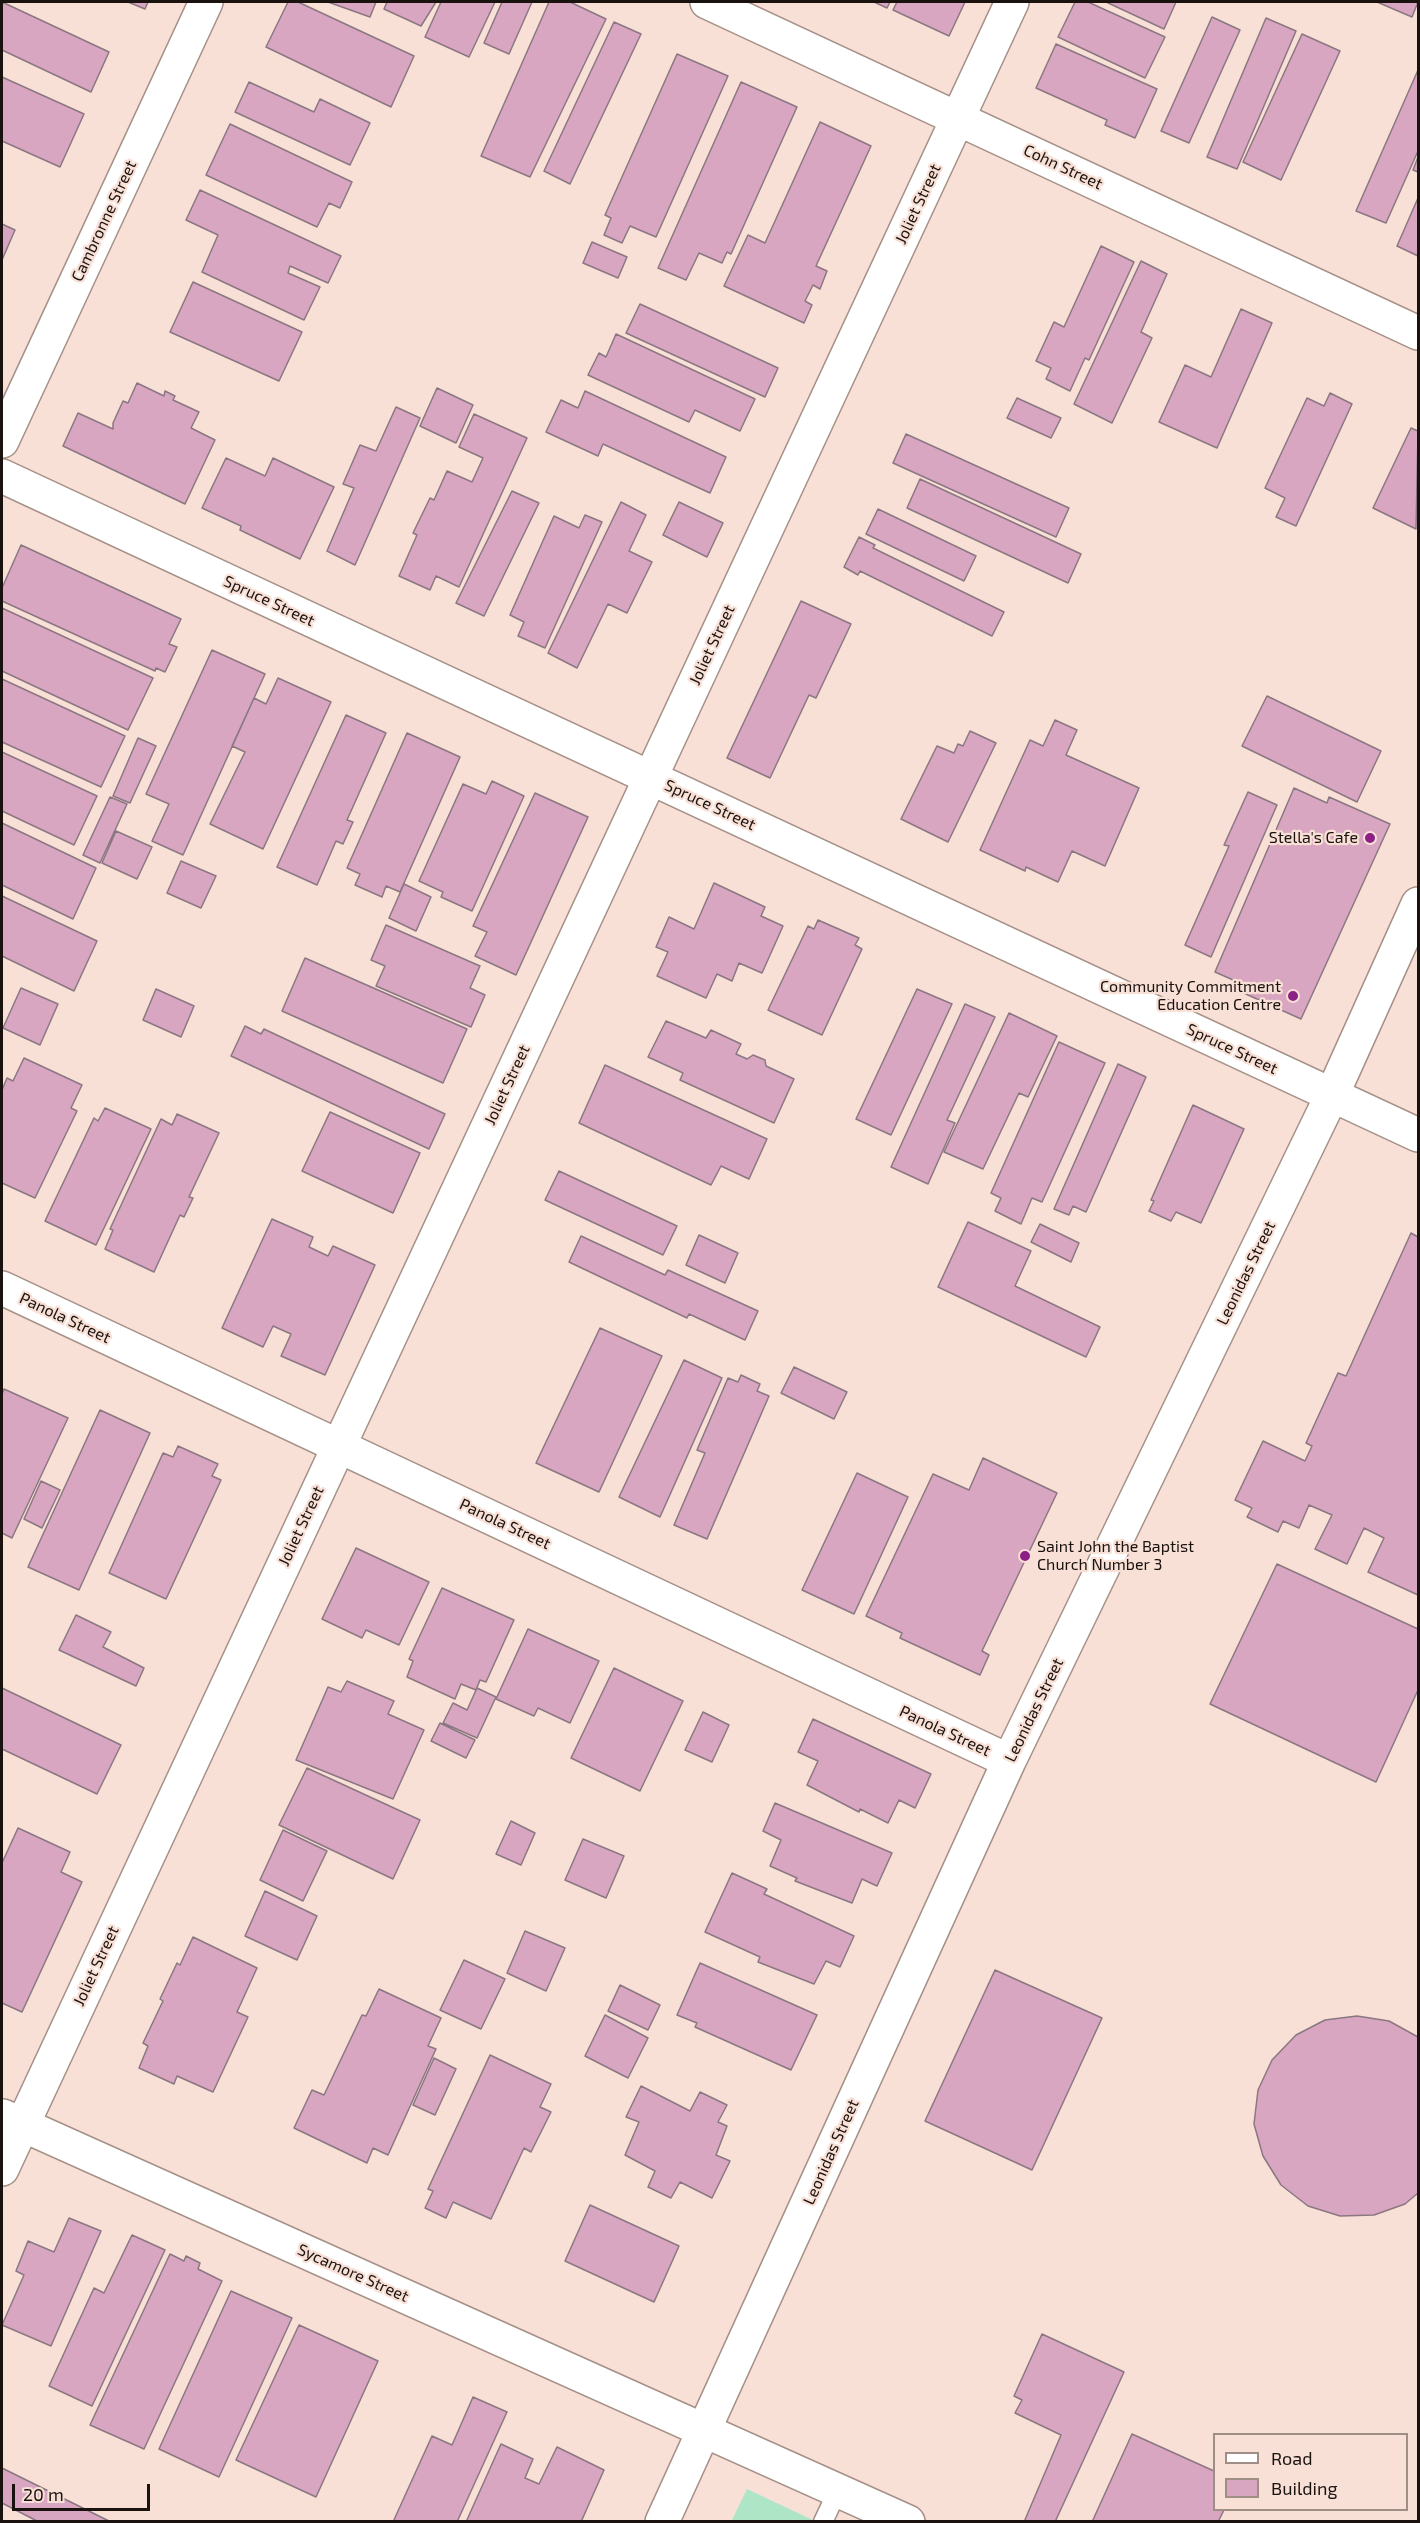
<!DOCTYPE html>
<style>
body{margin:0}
#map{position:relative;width:1420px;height:2523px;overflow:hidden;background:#f8e0d6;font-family:"Exo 2",sans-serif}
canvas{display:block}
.frame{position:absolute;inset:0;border:3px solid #1a120f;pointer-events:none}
.legend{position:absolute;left:1213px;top:2433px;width:195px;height:78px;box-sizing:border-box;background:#f8e0d6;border:2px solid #9f8e86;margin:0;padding:8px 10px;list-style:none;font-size:18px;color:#1a120f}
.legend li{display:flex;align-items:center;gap:12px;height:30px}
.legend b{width:30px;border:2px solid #9f8e86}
.scale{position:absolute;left:12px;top:2484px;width:138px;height:27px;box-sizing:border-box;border:3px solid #1a120f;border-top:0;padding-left:8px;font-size:18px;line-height:21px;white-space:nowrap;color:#1a120f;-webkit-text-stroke:4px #f8e0d6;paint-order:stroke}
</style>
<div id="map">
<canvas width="1420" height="2523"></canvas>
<div class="frame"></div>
<ul class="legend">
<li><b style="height:8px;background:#fff"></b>Road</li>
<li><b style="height:16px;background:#d9a6c1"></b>Building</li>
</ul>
<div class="scale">20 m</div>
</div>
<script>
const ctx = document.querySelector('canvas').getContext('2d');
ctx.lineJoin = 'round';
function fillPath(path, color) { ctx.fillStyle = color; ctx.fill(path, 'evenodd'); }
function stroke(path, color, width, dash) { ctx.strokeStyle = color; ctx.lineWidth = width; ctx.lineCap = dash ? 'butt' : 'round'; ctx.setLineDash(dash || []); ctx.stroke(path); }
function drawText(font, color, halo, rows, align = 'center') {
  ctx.font = font + ' "Exo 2",sans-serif'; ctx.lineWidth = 4.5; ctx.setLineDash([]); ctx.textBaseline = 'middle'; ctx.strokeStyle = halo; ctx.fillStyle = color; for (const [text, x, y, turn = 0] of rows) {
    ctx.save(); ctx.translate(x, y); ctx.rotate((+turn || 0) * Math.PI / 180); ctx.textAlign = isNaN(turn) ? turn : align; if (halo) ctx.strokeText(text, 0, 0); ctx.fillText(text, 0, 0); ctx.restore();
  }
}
const green = new Path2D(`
 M747 2489 815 2521 731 2522Z`);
const building = new Path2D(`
 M2 2 109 52 91 92 2 50Z
 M128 2H148L145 9Z
 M288 2H298L414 56 391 107 266 47Z
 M328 2H376L370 17Z
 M387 2H436L421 26 384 9Z
 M441 2H495L469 57 425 37Z
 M502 2H532L509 54 484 43Z
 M549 2H570L606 19 530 177 481 156Z
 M874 2H890L887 8Z
 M897 2H965L949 36 893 10Z
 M1075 2H1088L1165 37 1145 78 1058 37Z
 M1106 2H1176L1164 29Z
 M1377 2H1418L1412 17Z
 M1212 17 1240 30 1189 143 1161 131Z
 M1266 18 1296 31 1237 169 1207 157Z
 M614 22 641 34 570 184 544 171Z
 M1302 34 1340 51 1281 180 1243 162Z
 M1056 44 1157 89 1135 138 1105 125 1107 120 1036 88Z
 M677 54 728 76 656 237 630 226 622 243 604 235 611 218 605 215Z
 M1418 70V151L1386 223 1356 211Z
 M2 77 84 114 60 167 2 141Z
 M249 82 314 112 320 99 370 123 350 165 235 112Z
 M741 82 797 107 731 254 727 252 722 263 699 253 686 280 658 268Z
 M820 122 871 146 816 266 827 271 820 289 813 285 805 301 812 305 804 323 724 286 748 235 765 243Z
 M230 124 352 182 340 208 329 203 317 227 206 175Z
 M1418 157V172L1413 170Z
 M200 190 341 256 328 283 290 266 288 273 320 287 304 320 202 272 218 235 186 220Z
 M1418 198V256L1397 246Z
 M2 224 15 230 2 260Z
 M592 242 627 257 618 278 583 263Z
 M1101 246 1134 262 1089 360 1085 358 1070 391 1046 379 1051 368 1036 361 1054 322 1064 327Z
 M1141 261 1167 274 1141 332 1152 338 1112 423 1074 404Z
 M193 282 302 332 279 381 170 332Z
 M640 304 778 368 765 397 626 333Z
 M1241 309 1272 323 1217 448 1159 422 1185 365 1211 377Z
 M616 334 755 399 740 431 695 410 689 422 588 375 599 353 606 357Z
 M137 383 164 396 165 391 175 396 173 400 199 412 191 428 215 440 185 504 63 446 78 413 113 429V423L123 401 128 403Z
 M437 388 473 405 456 443 420 426Z
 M585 391 726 457 710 493 603 444 598 456 546 432 561 400 578 408Z
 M1330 393 1352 404 1296 526 1276 517 1285 498 1265 488 1307 398 1324 406Z
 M1017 398 1061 418 1051 438 1007 418Z
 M396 407 420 418 355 565 327 551 354 488 343 484 360 445 376 451Z
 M474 414 527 438 459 587 436 576 430 590 399 576 417 535 413 533 430 498 434 500 447 471 472 482 483 458 459 447Z
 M1411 428 1418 431 1416 529 1373 508Z
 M906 434 1069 508 1056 537 893 463Z
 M226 458 265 476 273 458 334 487 300 559 240 530 241 526 202 508Z
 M920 479 1081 554 1068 583 907 508Z
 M512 491 539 503 484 616 456 603Z
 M621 502 646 515 629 551 652 562 627 613 608 604 577 668 548 653Z
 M679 502 723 523 707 557 663 535Z
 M878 509 976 556 964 581 866 534Z
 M585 515 602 522 545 648 518 636 524 622 510 615 554 516 579 528Z
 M859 537 875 545 873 548 1004 612 992 636 860 571 858 575 844 567Z
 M21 545 181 619 169 644 177 647 165 672 156 668 155 671 2 601V588Z
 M801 601 851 624 816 698 809 695 770 778 727 758Z
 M2 608 153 678 128 730 2 671Z
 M212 650 265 674 183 855 152 841 169 804 146 794Z
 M278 678 331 702 263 849 210 824 245 752 232 746 254 698 266 704Z
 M2 679 125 736 101 787 2 742Z
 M1267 696 1381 751 1357 802 1242 746Z
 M346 715 386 733 347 820 353 822 343 844 336 841 317 885 277 867Z
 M1055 720 1077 730 1066 755 1139 788 1105 866 1072 851 1058 882 1026 867 1025 871 980 850 1030 740 1043 746Z
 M970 731 996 743 948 842 901 819 937 746 954 753 958 744 963 746Z
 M407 733 460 757 400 892 386 886 382 897 355 885 360 874 347 868Z
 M138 738 156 746 130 803 113 796Z
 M2 752 97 796 74 845 2 811Z
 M492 781 524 796 472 911 441 897 443 892 419 881 463 784 486 794Z
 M1294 788 1327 803 1329 797 1390 824 1301 1019 1237 990 1240 983 1215 972Z
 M1248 792 1277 805 1211 957 1185 945 1229 846 1224 845Z
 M535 793 588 817 516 975 475 956 487 932 473 926Z
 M110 797 127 804 100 863 83 855Z
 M2 823 96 868 73 919 2 885Z
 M116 831 152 847 137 879 102 863Z
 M181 861 216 876 201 908 167 893Z
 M714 883 765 907 761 916 783 926 762 973 739 963 732 981 717 974 706 998 657 976 668 952 656 947 669 917 694 929Z
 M404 884 431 897 416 931 389 918Z
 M2 896 97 941 74 991 2 956Z
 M818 920 859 938 855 945 862 949 822 1035 768 1010 808 926 814 929Z
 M386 925 480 966 470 988 485 995 471 1027 376 986 385 966 371 960Z
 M305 958 467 1029 443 1083 282 1011Z
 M21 988 58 1004 40 1045 3 1028Z
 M156 989 194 1006 181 1037 143 1020Z
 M917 989 952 1004 891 1135 856 1119Z
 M965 1004 995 1017 947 1120 955 1123 928 1184 891 1167Z
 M1009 1013 1057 1036 1028 1097 1019 1093 983 1169 944 1152Z
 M666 1021 706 1038 711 1030 741 1044 736 1054 747 1059 753 1055 765 1060 766 1066 794 1079 774 1123 680 1080 683 1073 648 1057Z
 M245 1026 261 1034 264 1029 445 1114 429 1149 231 1056Z
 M1059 1042 1105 1063 1042 1202 1032 1198 1021 1224 995 1211 1001 1198 991 1193Z
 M24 1058 82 1085 71 1108 77 1111 35 1198 2 1183V1090L7 1078 13 1081Z
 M1118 1064 1146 1077 1086 1212 1073 1206 1069 1215 1054 1209Z
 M605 1065 767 1139 749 1179 721 1166 711 1185 579 1123Z
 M1193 1105 1244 1129 1201 1223 1176 1212 1171 1221 1149 1211 1154 1201 1151 1200Z
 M105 1108 151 1129 96 1245 45 1221 94 1118 98 1121Z
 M330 1112 420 1153 393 1213 302 1171Z
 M177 1114 219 1133 189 1197 193 1198 184 1217 180 1215 154 1272 105 1249 113 1230 110 1229 161 1119 172 1125Z
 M559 1171 677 1226 663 1255 545 1200Z
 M272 1219 313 1237 309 1247 328 1256 333 1246 375 1265 325 1375 281 1356 291 1334 273 1326 263 1347 222 1328Z
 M968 1222 1031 1251 1015 1286 1100 1327 1086 1357 938 1287Z
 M1040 1224 1079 1243 1071 1262 1031 1242Z
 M1411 1233 1418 1237V1595L1368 1572 1384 1538 1364 1528 1347 1564 1315 1549 1332 1515 1309 1505 1299 1528 1283 1521 1278 1532 1247 1517 1252 1508 1235 1500 1263 1441 1305 1461 1312 1446 1306 1443 1338 1373 1346 1376Z
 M699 1235 738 1253 725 1283 686 1265Z
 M581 1236 665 1275 668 1270 758 1311 745 1340 689 1314 687 1318 569 1262Z
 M600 1328 662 1356 599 1492 536 1463Z
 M684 1360 722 1378 660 1517 619 1497Z
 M794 1367 847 1392 834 1419 781 1393Z
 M741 1375 760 1384 757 1391 769 1396 707 1539 674 1525 705 1453 697 1450 728 1378 738 1382Z
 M4 1389 68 1418 12 1538 2 1533V1394Z
 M100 1410 150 1433 79 1590 28 1567Z
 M178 1446 218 1464 212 1476 221 1480 166 1599 109 1573 163 1453 173 1457Z
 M983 1458 1057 1493 982 1651 989 1655 980 1675 900 1638 902 1633 866 1616 933 1474 969 1490Z
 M857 1473 908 1497 854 1614 802 1590Z
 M41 1481 60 1490 42 1528 24 1519Z
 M356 1548 429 1582 399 1645 366 1630 362 1638 322 1619Z
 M1277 1564 1418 1629V1690L1376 1782 1210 1704Z
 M442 1588 514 1620 486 1682 480 1680 476 1690 461 1684 455 1699 407 1677 413 1661 409 1659Z
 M76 1615 111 1632 103 1647 144 1668 136 1686 59 1650Z
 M528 1629 599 1661 570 1723 538 1708 534 1716 496 1699Z
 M614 1668 683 1701 640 1791 571 1758Z
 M347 1681 394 1701 388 1714 424 1730 393 1799 296 1760 328 1687 341 1692Z
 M2 1688 121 1745 97 1794 2 1749Z
 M477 1688 496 1697 477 1738 443 1723 453 1703 467 1710Z
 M703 1712 729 1725 712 1762 685 1750Z
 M813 1719 931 1774 915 1808 899 1800 888 1823 860 1809 859 1812 807 1785 818 1761 798 1752Z
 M440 1723 475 1740 466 1758 431 1741Z
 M307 1768 420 1820 393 1879 279 1825Z
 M775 1803 892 1853 877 1886 862 1879 852 1903 795 1881 797 1878 770 1866 781 1840 763 1831Z
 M511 1821 535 1833 521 1865 496 1854Z
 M18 1828 70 1852 61 1872 82 1882 22 2012 2 2003V1863Z
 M283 1830 327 1851 303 1901 260 1880Z
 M583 1839 624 1856 606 1898 565 1880Z
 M732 1873 767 1889 764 1894 854 1936 840 1967 826 1961 814 1984 758 1962 760 1957 705 1932Z
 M265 1891 317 1916 297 1960 245 1936Z
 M525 1931 565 1948 546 1991 507 1973Z
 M193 1937 257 1968 237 2012 248 2017 213 2092 177 2076 174 2084 139 2068 148 2046 143 2043 163 2001 160 1999 177 1963 180 1965Z
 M464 1960 505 1979 481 2029 440 2010Z
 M700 1963 817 2015 791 2070 695 2027 697 2023 677 2015Z
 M995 1970 1102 2018 1032 2170 925 2121Z
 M620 1985 660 2005 648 2030 608 2011Z
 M379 1989 441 2018 428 2046 436 2049 388 2155 373 2148 367 2163 294 2128 312 2090 324 2095 362 2015 366 2016Z
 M605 2015 648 2038 628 2078 585 2056Z
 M1357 2016 1389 2021 1418 2037V2193L1405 2204 1374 2215 1340 2216 1308 2206 1281 2185 1263 2156 1254 2124 1258 2090 1272 2060 1296 2035 1325 2020Z
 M490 2055 551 2084 540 2107 551 2112 531 2152 524 2148 491 2219 453 2202 446 2218 425 2208 433 2191 428 2189Z
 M434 2058 456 2069 435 2115 413 2105Z
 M641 2086 690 2111 700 2092 727 2105 718 2122 727 2126 716 2155 730 2161 712 2198 680 2182 671 2198 648 2187 655 2171 625 2155 639 2122 626 2117Z
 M590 2205 679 2246 654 2302 565 2261Z
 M69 2218 101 2231 51 2346 2 2325 24 2275 16 2271 28 2241 54 2252Z
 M132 2235 165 2250 92 2406 49 2386 94 2288 104 2293Z
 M170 2254 184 2261 186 2256 200 2263 198 2269 222 2281 144 2449 90 2425Z
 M231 2291 292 2318 219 2477 159 2449Z
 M299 2325 378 2361 316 2497 236 2460Z
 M1042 2334 1124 2372 1055 2522H1024L1061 2435 1015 2413 1022 2400 1014 2396Z
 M473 2397 507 2412 457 2522H393L432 2436 452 2445Z
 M1132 2434 1214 2471V2510H1224L1218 2522H1092Z
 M501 2444 533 2459 525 2478 539 2484 557 2447 604 2470 581 2522H466Z
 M2 2468 111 2522H39L2 2503Z`);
const service = new Path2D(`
 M823 2522 838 2490`);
const minor = new Path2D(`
 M707 2 1418 333
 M2 441 206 2
 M2 476 1418 1135
 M2 1288 1009 1761
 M3 2116 908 2522
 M2 2169 1012 2
 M662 2522 1009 1761 1332 1095 1418 904`);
const markers = [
 [1370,838,6,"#8d2084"],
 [1293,996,6,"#8d2084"],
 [1025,1556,6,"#8d2084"]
];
const streetNames = [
 ["Cohn Street",1063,167,25],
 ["Joliet Street",918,204,-65],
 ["Cambronne Street",104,221,-65],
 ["Spruce Street",269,601,25],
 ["Joliet Street",712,645,-65],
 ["Spruce Street",710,805,25],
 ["Spruce Street",1232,1049,25],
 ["Joliet Street",507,1085,-65],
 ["Leonidas Street",1246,1273,-64],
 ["Panola Street",65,1318,25],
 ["Panola Street",505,1524,25],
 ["Joliet Street",301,1526,-65],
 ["Leonidas Street",1034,1710,-64],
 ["Panola Street",945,1731,25],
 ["Joliet Street",96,1966,-65],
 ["Leonidas Street",831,2152,-66],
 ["Sycamore Street",353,2273,24]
];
const poiNames = [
 ["Stella's Cafe",1358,838],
 ["Community Commitment",1281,987],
 ["Education Centre",1281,1005],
 ["Saint John the Baptist",1037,1547,"left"],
 ["Church Number 3",1037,1565,"left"]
];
fillPath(green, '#afe5c7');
fillPath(building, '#d9a6c1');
stroke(building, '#8b7781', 1.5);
stroke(service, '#a59087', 21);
stroke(minor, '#a59087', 36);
stroke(service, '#fff', 18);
stroke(minor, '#fff', 33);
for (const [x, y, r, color] of markers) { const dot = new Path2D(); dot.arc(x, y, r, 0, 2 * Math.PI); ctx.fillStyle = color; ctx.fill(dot); stroke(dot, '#f8e0d6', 2); }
drawText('16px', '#1a120f', '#f8e0d6', streetNames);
drawText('16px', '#1a120f', '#f8e0d6', poiNames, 'right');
</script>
